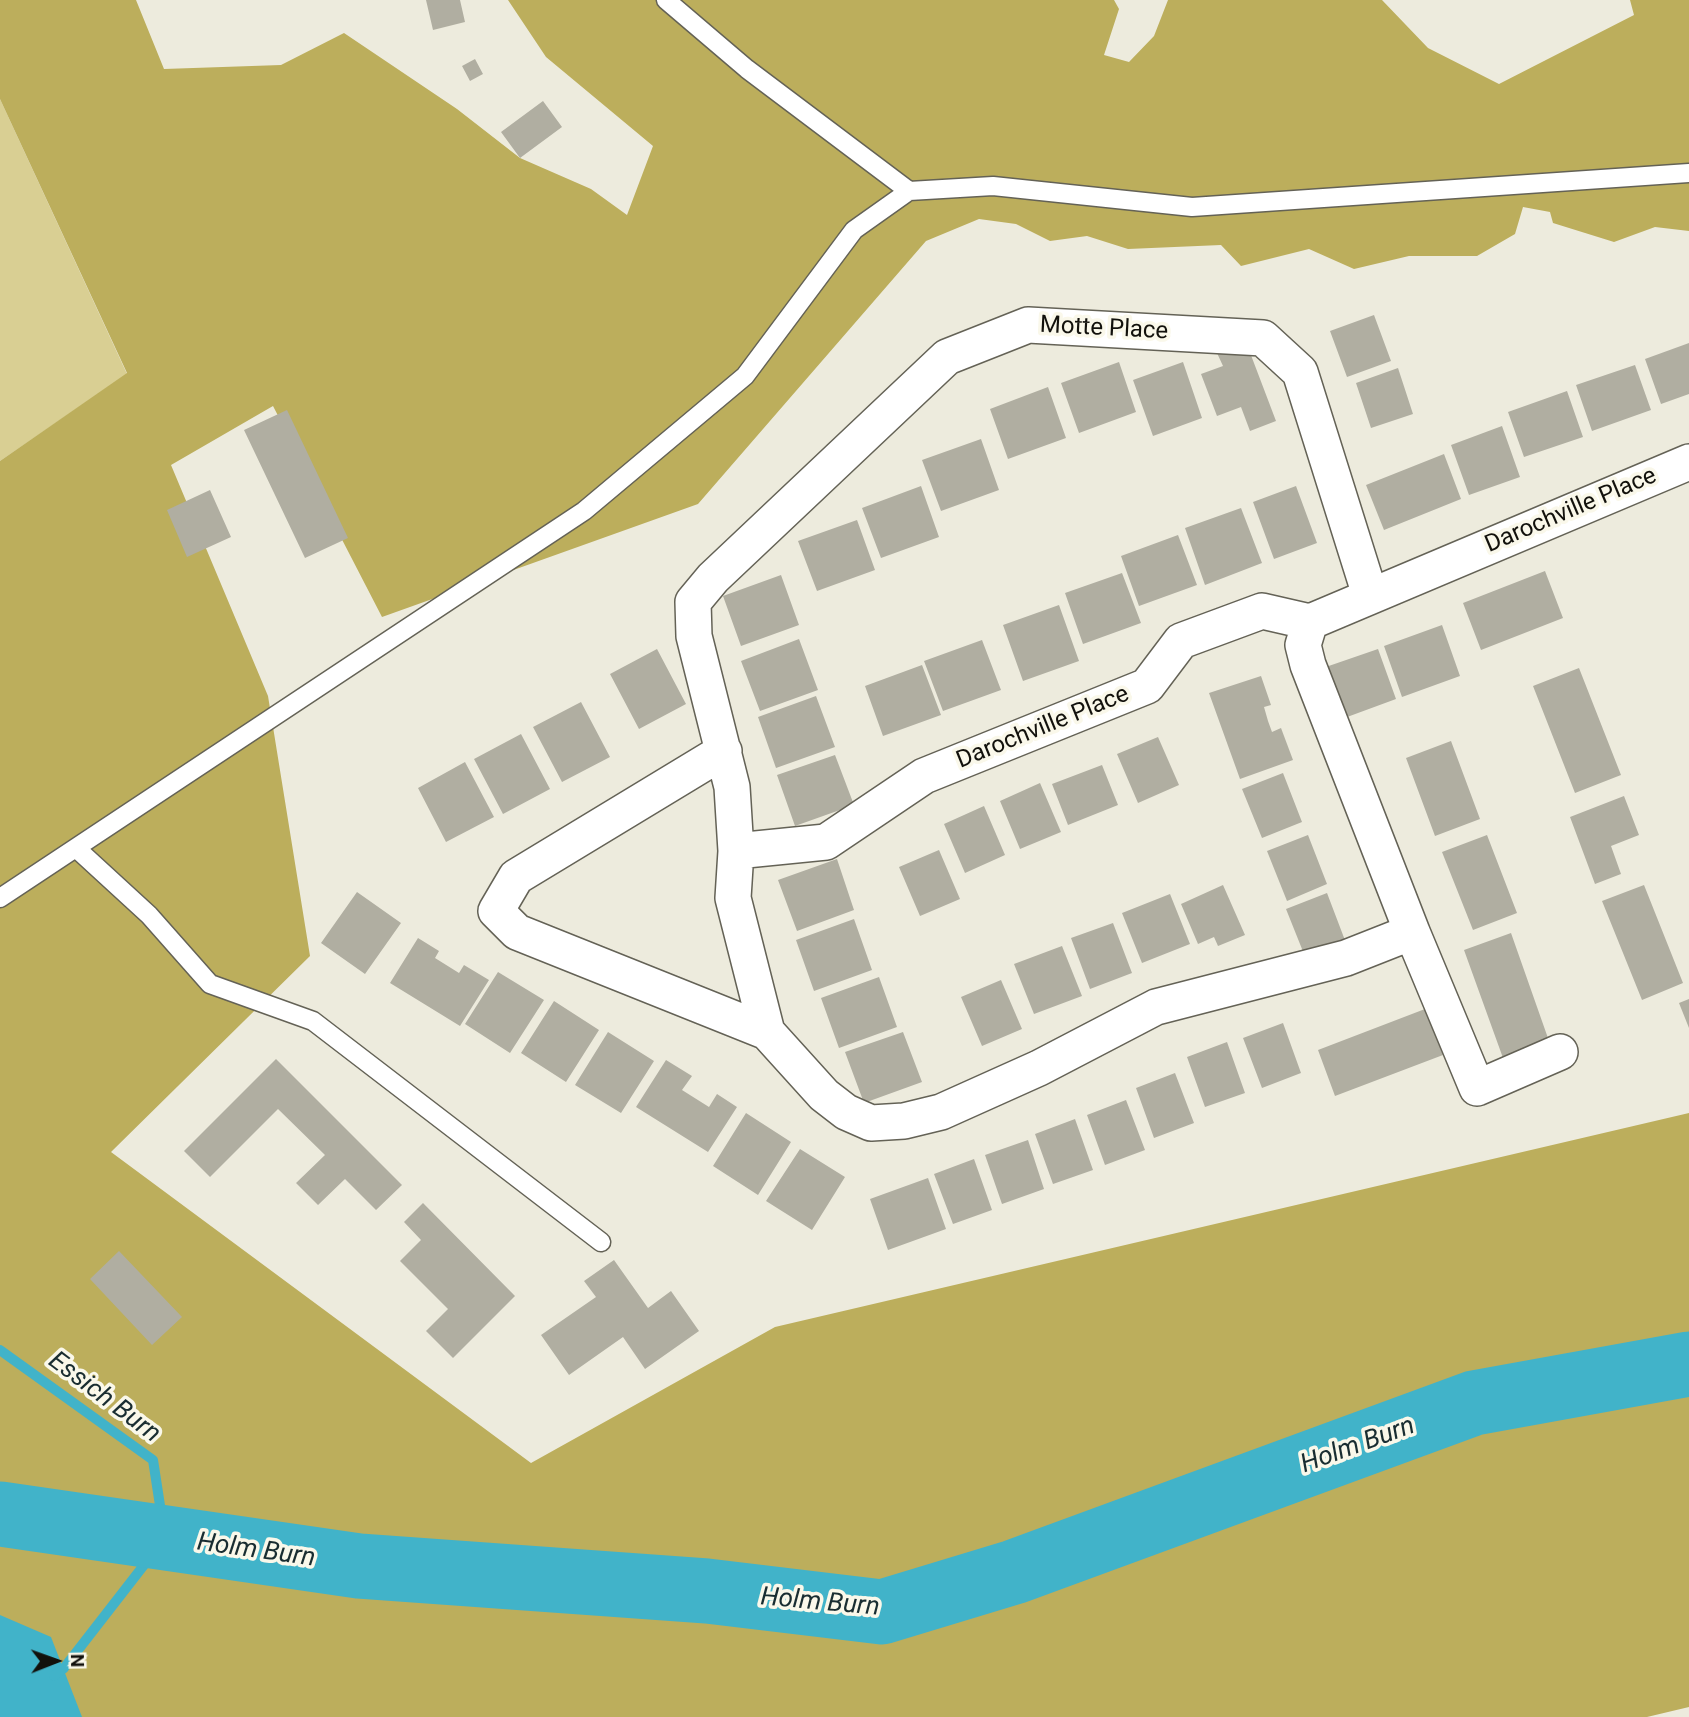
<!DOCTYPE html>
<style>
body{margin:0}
#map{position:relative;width:1689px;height:1717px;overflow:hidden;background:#edebdd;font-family:Roboto,sans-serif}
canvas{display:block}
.north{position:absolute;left:21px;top:1626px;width:70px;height:70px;-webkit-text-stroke:5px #faf8ea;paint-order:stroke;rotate:89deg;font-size:19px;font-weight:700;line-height:28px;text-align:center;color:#12110c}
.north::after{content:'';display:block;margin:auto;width:24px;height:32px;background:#12110c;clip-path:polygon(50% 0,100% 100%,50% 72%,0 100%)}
</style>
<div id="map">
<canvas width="1689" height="1717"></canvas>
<div class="north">N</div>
</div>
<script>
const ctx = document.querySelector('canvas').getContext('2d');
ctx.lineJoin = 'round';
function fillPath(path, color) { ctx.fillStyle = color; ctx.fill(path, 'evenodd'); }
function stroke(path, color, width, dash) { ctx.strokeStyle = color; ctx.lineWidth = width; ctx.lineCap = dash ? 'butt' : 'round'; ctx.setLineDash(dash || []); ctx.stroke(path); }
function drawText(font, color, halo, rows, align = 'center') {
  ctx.font = font + ' Roboto,sans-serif'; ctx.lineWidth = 7; ctx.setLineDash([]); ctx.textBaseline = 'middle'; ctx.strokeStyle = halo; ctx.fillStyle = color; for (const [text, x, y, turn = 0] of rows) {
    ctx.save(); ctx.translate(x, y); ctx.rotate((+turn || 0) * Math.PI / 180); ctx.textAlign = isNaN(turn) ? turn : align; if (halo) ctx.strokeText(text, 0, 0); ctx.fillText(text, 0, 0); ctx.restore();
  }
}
const green = new Path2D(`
 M0 99 127 374 0 461Z`);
const forest = new Path2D(`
 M0 0H136L164 69 281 65 344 33 457 109 520 158 591 189 627 215 653 146 546 57 508 0H1114L1119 9 1104 55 1129 62 1154 36 1168 0H1382L1428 48 1499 84 1634 15 1630 0H1689V231L1655 227 1614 242 1553 223 1550 212 1523 207 1515 234 1477 256H1409L1354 269 1309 249 1241 266 1221 245 1128 249 1087 236 1050 241 1016 224 979 219 926 241 698 504 382 617 273 406 171 465 268 696 310 956 111 1152 531 1463 775 1327 1689 1113V1707L1647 1717H0V461L127 373 0 99Z`);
const water = new Path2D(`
 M0 1615 51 1637 82 1717H0Z`);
const stream = new Path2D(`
 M0 1350 153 1460 165 1538 64 1668 54 1676`);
const river = new Path2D(`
 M0 1514 359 1566 707 1591 882 1612 1014 1572 1474 1403 1689 1364`);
const building = new Path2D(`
 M426 0H460L465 22 433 30Z
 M475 59 483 74 470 81 462 66Z
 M543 101 562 127 520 158 501 132Z
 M1374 315 1391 361 1347 377 1330 331Z
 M1246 342 1276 421 1250 431 1241 407 1217 416 1201 374 1223 366 1217 353Z
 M1689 343V394L1661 404 1645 359Z
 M1119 362 1136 412 1079 433 1061 383Z
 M1183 362 1202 418 1153 436 1133 380Z
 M1635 365 1651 410 1592 431 1576 385Z
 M1398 368 1413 414 1371 428 1356 383Z
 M1048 387 1066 438 1008 459 990 409Z
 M1567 391 1583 437 1524 457 1508 412Z
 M287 410 348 538 305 558 244 430Z
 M1502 426 1520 477 1469 495 1451 445Z
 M981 439 999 490 941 511 922 460Z
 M1444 454 1461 499 1384 530 1366 485Z
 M921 486 939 537 881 558 862 508Z
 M1296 486 1317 543 1274 559 1253 502Z
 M210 490 231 537 187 557 167 510Z
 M1241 508 1262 563 1205 585 1185 528Z
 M857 520 875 570 817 591 798 541Z
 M1178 535 1197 585 1139 606 1121 556Z
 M1545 571 1563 618 1481 650 1463 603Z
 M1122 573 1141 623 1083 644 1065 593Z
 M781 575 799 625 741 646 723 596Z
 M1059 605 1079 661 1023 681 1003 625Z
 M1442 625 1460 676 1402 697 1384 646Z
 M799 639 818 690 760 711 741 661Z
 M982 640 1001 690 943 711 924 661Z
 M657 649 686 704 639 729 610 674Z
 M1378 649 1396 699 1339 720 1320 669Z
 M922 665 941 715 883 736 865 686Z
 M1579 668 1621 775 1575 793 1533 686Z
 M1261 676 1271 705 1264 707 1268 721 1272 732 1281 728 1293 760 1240 779 1209 693Z
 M816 696 835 747 776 768 758 717Z
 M581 702 610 757 562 782 533 727Z
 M521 734 550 789 503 814 474 759Z
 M1158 737 1179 785 1138 803 1117 754Z
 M1451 741 1480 819 1435 836 1406 758Z
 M835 755 854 805 795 826 777 775Z
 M465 762 494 817 446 842 418 788Z
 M1102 765 1118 805 1068 825 1052 784Z
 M1283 773 1302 822 1262 838 1242 789Z
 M1040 783 1061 832 1020 849 1000 801Z
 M1624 796 1639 835 1611 846 1621 874 1595 884 1570 817Z
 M984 806 1005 855 965 873 944 824Z
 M1308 835 1327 884 1287 901 1267 851Z
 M1487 835 1517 913 1473 930 1442 852Z
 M939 850 960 899 920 916 899 867Z
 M837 859 854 910 797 931 778 880Z
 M1223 885 1245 935 1218 946 1214 937 1198 944 1181 904Z
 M1644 885 1683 983 1642 1000 1602 901Z
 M357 892 401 923 365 974 321 943Z
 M1327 893 1346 943 1306 959 1286 909Z
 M1170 894 1190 944 1142 963 1122 913Z
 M854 919 872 970 814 991 796 940Z
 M1113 923 1132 973 1090 989 1071 938Z
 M1511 933 1549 1041 1503 1058 1464 950Z
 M418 938 439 951 435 958 459 973 464 965 489 980 460 1026 390 983Z
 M1062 946 1082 996 1034 1014 1014 964Z
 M498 972 544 1000 510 1053 465 1024Z
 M879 977 897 1027 839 1048 821 998Z
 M1001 980 1022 1029 982 1046 961 997Z
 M1689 999V1028L1679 1003Z
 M554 1001 599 1030 566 1082 521 1053Z
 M1425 1009 1443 1055 1335 1096 1318 1050Z
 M1283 1023 1301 1073 1262 1088 1243 1038Z
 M608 1032 654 1061 621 1113 575 1085Z
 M903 1032 922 1082 864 1103 845 1052Z
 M1227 1042 1245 1093 1205 1107 1187 1057Z
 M276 1059 402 1185 376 1210 345 1179 318 1205 296 1183 325 1155 278 1109 210 1177 184 1151Z
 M666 1060 692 1076 682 1090 709 1107 717 1094 737 1107 708 1152 636 1107Z
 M1175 1073 1194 1123 1154 1138 1136 1088Z
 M1126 1100 1145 1150 1105 1165 1087 1115Z
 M746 1113 791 1142 758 1195 713 1166Z
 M1075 1119 1093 1170 1053 1184 1035 1134Z
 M1028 1140 1044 1189 1002 1204 985 1155Z
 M800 1149 845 1177 812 1230 766 1201Z
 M974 1159 992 1210 953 1224 934 1174Z
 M928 1178 946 1229 888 1250 870 1199Z
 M423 1203 515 1296 453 1358 426 1331 448 1309 400 1261 421 1240 404 1222Z
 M119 1251 182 1317 152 1345 90 1279Z
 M614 1260 648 1308 671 1291 699 1331 645 1369 623 1337 569 1375 541 1335 596 1297 584 1281Z`);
const lane = new Path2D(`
 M666 0 747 69 909 191
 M76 848 149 915 210 984 313 1021 601 1242
 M0 898 584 511 745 376 854 230 909 191 993 186 1192 207 1689 173`);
const street = new Path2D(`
 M1310 622 1303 645 1308 665 1412 932 1346 958 1156 1007 1039 1068 941 1112 904 1121 871 1123 846 1112 824 1095 767 1032 733 898 736 851 732 787 694 636 693 602 713 578 947 357 1028 325 1263 338 1300 372 1370 595
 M724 751 516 877 496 911 517 932 767 1032
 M736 851 826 842 924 776 1147 686 1181 641 1262 611 1310 622 1689 462
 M1412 932 1477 1088 1560 1052`);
const streetNames = [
 ["Motte Place",1104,329,3],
 ["Darochville Place",1571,511,-23],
 ["Darochville Place",1043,728,-22]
];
const waterNames = [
 ["Essich Burn",104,1398,37],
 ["Holm Burn",1358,1446,-20],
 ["Holm Burn",256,1551,8],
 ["Holm Burn",820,1603,5]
];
fillPath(green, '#d9cf93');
fillPath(forest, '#bcae5c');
fillPath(water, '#41b3c9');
stroke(stream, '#41b3c9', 10);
stroke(river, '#41b3c9', 65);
fillPath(building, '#b0aea1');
stroke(lane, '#646256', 21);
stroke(street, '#646256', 38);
stroke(lane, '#fff', 18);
stroke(street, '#fff', 35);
drawText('24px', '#12110c', '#faf8ea', streetNames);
drawText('italic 26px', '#192d31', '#faf8ea', waterNames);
</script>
